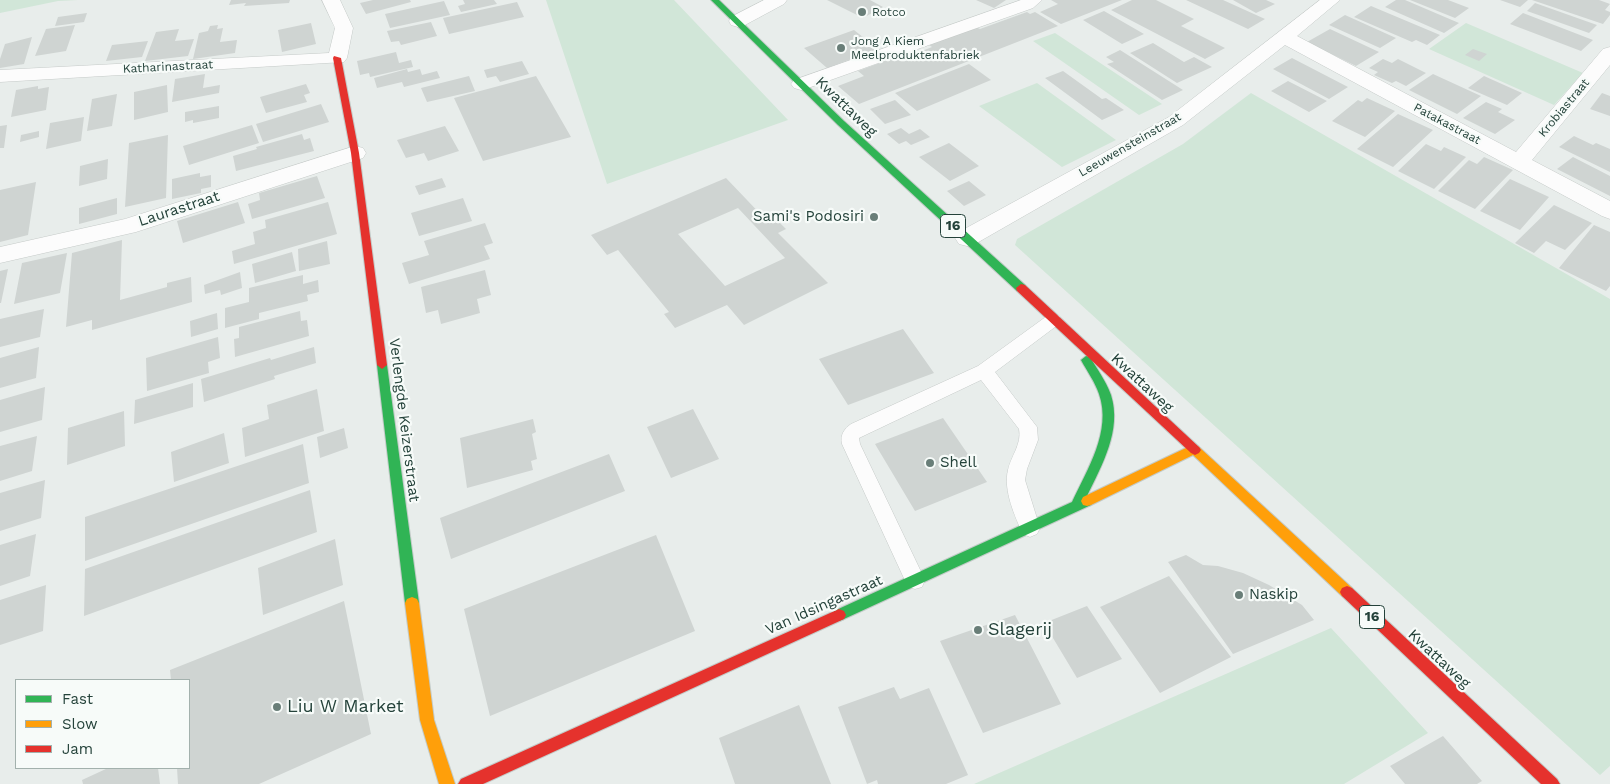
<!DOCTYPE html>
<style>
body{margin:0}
#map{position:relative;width:1610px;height:784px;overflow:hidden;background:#e8edeb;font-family:"Work Sans",sans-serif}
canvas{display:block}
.legend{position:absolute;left:15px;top:679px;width:175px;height:90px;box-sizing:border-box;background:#f7fbf9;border:1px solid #a3b1ad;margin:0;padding:6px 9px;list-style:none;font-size:15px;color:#24423a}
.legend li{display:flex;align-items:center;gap:10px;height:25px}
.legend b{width:25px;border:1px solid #a3b1ad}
</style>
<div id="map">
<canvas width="1610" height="784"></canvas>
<ul class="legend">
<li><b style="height:6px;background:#30b455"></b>Fast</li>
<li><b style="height:6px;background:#ff9f0a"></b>Slow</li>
<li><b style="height:6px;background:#e5322d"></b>Jam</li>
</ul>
</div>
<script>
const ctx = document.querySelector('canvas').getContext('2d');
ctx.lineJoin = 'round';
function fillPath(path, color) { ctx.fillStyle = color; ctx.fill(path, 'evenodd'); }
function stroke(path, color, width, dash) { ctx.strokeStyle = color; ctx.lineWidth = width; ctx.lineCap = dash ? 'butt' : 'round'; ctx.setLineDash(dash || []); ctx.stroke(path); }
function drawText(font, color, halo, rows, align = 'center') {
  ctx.font = font + ' "Work Sans",sans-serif'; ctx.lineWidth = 4.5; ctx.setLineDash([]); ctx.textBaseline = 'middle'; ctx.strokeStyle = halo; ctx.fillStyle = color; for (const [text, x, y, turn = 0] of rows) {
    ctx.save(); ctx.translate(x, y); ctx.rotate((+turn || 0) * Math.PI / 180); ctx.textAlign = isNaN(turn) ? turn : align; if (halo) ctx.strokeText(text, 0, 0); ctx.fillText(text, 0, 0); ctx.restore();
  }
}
const green = new Path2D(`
 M0 0H78L58 1 0 13Z
 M546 0H674L788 120 607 184Z
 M1466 23 1583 73 1554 105 1429 49Z
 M1055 33 1162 104 1139 115 1033 41Z
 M1037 83 1116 140 1062 167 979 106Z
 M1251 93 1610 299V766L1600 775 1015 245 1017 239 1183 144Z
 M1331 628 1428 733 1344 784H974Z`);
const building = new Path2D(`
 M231 0H290L289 3 244 6 246 3 229 5Z
 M373 0H410L411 2 366 14 360 3Z
 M463 0H494L497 4 461 12 458 6 465 4Z
 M827 0H870L883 7 863 18Z
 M976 0H1006L994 8Z
 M1051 0H1122L1061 24 1040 12 1058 4Z
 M1132 0H1156L1194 19 1181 26 1225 48 1205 59 1111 10Z
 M1186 0H1223L1265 19 1248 29Z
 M1233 0H1266L1275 4 1256 13Z
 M1396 0H1405L1459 23 1444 33 1385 7Z
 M1410 0H1448L1469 8 1455 18Z
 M1500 0H1528L1520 7Z
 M1532 0H1599L1610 4 1605 10 1610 12V15L1603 24Z
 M444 1 450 15 390 28 385 14Z
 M517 2 524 17 449 34 443 18Z
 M1535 3 1597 25 1589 33 1527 11Z
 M1371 6 1440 35 1427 45 1416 40 1412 42 1354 17Z
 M1104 11 1144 34 1122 44 1083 20Z
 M1027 12 1030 14 1035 12 1058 26 859 104 838 86 864 76 858 71 904 54 907 57 932 47 929 45 976 27 980 29Z
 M87 13 84 22 55 26 58 17Z
 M1523 13 1593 40 1581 51 1510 24Z
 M1345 15 1396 38 1380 48 1329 25Z
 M431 22 437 36 401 45 399 41 391 42 387 31Z
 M311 23 316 44 282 52 278 30Z
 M75 25 66 51 35 56 46 29Z
 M218 25 217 29 223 28 220 42 237 40 235 53 193 59 199 33 208 31 210 26Z
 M179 29 175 41 194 39 188 56 145 61 156 32Z
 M1330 29 1379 52 1356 66 1307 42Z
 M854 30 878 49 827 68 804 48Z
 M32 37 24 64 0 68V59L5 44Z
 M148 41 142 57 106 61 112 45Z
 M1153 43 1184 62 1194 57 1212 67 1177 83 1130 53Z
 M1473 49 1487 54 1479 61 1465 55Z
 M1120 50 1183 90 1162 100 1107 64 1114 62 1106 57Z
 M396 52 399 63 411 60 413 67 370 77 369 73 360 75 357 61Z
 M1292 58 1348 87 1329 99 1273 69Z
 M1383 59 1392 63 1398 59 1426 73 1406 86 1396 81 1392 83 1374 75 1378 72 1369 68Z
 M522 61 529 74 500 82 496 76 487 78 484 70Z
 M969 64 991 80 917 111 895 93Z
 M407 69 408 72 420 69 422 75 437 71 440 78 404 87 402 82 377 88 374 78Z
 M1063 71 1102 99 1106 98 1124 110 1102 120 1045 78Z
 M205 74 203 88 220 85 219 93 172 102 175 79Z
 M1433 74 1481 96 1457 114 1409 90Z
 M469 76 475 91 427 102 421 88Z
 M536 76 571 137 483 161 454 98Z
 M1484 76 1522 93 1507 105 1468 88Z
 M1288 81 1327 101 1309 112 1271 91Z
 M306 84 310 93 304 95 307 102 266 113 260 97Z
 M167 85 168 112 134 120V92Z
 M38 86V89L49 87 46 110 11 117 16 90Z
 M1602 93 1610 96V116L1590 109Z
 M117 94 112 126 87 131 92 99Z
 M1367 98 1395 111 1365 137 1332 121 1358 100 1362 102Z
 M895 100 911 115 885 124 870 109Z
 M1486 102 1502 109 1498 112 1515 120 1495 134 1463 118Z
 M321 104 329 122 263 142 256 124Z
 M219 106V118L193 123V120L185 122V112Z
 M1398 114 1433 130 1393 167 1357 149Z
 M84 117 81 141 46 149 50 123Z
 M7 125 4 148H0V126Z
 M252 125 259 143 189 165 183 146Z
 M445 126 459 151 428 161 424 153 406 158 397 140Z
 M901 128 909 134 920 129 930 137 911 145 906 141 899 144 887 134Z
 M39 131V137L20 142 21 135Z
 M302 134 304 140 310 138 314 151 236 171 233 156 257 149 256 147Z
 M168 135 166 198 125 207 129 143Z
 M1574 136 1593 145 1596 143 1610 149V172L1559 147Z
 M949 143 979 166 950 181 919 157Z
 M1426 144 1441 151 1444 147 1466 157 1434 189 1398 171Z
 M1484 157 1513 170 1475 209 1438 191 1469 160 1477 164Z
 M1573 157 1610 176V196L1557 169Z
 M108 159 107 179 79 186 80 166Z
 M200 173V177L211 175V187L201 189V193L172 199V179Z
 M317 176 325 198 252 219 248 204 260 200 259 193Z
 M442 178 446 187 419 195 415 186Z
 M726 178 768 222 776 219 786 229 778 233 828 283 744 325 727 305 675 328 664 314 669 312 618 250 607 255 591 235ZM738 208 785 258 725 286 678 234Z
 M1510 179 1549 197 1520 230 1480 211Z
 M969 181 986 195 964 206 947 191Z
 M36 182 28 235 0 242V190Z
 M117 198V214L79 224V208Z
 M463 198 472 221 419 236 411 213Z
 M238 202 245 223 183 243 177 221Z
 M328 202 337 234 234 264 232 251 255 244 253 232 266 228 265 220Z
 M1554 205 1592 223 1565 250 1546 241 1534 253 1515 243Z
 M485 223 493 243 484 246 490 259 409 284 402 263 429 255 424 241Z
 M1594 225 1610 232V286L1606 291 1559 268Z
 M122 240 120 300 167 287V283L191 277 192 302 92 330V320L66 327 72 253Z
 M327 241 330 264 299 271 298 249Z
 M292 252 296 271 255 283 252 264Z
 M67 253 60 293 14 304 22 263Z
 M8 269 1 303H0V271Z
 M485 270 491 295 477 299 480 313 441 324 438 310 426 313 421 287Z
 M240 272 242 288 221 295 220 290 205 294 204 285Z
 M303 275V284L318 280 319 292 307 295 308 301 259 313V319L225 328V308L249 302V288Z
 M44 309 40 337 0 347V319Z
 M300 311 301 321 307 320 309 336 235 357 234 339 239 338V327Z
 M217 313 218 329 191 337 190 321Z
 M903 329 934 373 848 405 819 359Z
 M218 337 220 358 208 362 209 373 147 391 146 358Z
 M39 347 36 378 0 388V358Z
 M314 347 316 363 274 376 275 379 204 402 201 379 270 358 271 360Z
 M193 383V407L134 424 135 400Z
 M45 387 42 420 0 432V400Z
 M317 389 324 431 245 457 242 428 269 419 267 405Z
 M693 409 719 459 671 478 647 427Z
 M124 411 125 446 67 465 68 428Z
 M943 418 987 482 915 511 875 444Z
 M533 419 536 432 532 434 537 459 531 461 533 470 467 488 460 438Z
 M344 428 348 448 320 458 317 437Z
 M224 433 229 463 174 482 171 452Z
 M37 436 32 471 0 481V446Z
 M303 444 309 483 85 561V517Z
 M609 454 625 491 451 559 440 518Z
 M45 480 41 518 0 531V493Z
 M310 490 317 532 84 616 85 569Z
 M36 534 30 576 0 586V545Z
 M656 535 695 631 490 716 464 609Z
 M335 539 343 585 263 615 258 568Z
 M1186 555 1203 565 1218 566 1243 573 1269 585 1302 605 1314 620 1233 654 1168 562Z
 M1169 576 1231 657 1160 693 1100 607Z
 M46 585 43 631 0 645V600Z
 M344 601 371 734 259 784H178L177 768H189V680H171L170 670Z
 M1087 606 1122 659 1077 678 1044 623Z
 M1015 615 1061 704 983 733 940 641Z
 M894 687 900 699 929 688 968 775 946 784H878L877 780 867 784 838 707Z
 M799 705 831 784H735L719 738Z
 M1443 736 1482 781 1477 784H1405L1390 766Z
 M108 768H158L160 784H83L82 780Z`);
const lane = new Path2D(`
 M1053 314 1059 316 1061 320 1059 324 995 372 1037 427 1038 440 1027 469 1025 480 1040 528 1037 534 1030 537 1023 534C1015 517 1003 490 1008 470 1011 456 1022 444 1019 429L981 380 859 438 860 444 925 580 922 587 915 589 908 587 842 444C840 435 844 429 851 424L978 366 1047 316Z`);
const street = new Path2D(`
 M322 0H340L353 28 347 58 344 62 0 82V70L329 53 335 28Z
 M764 0H787L784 4 745 25 738 27 731 25 729 21 731 17Z
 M1021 0H1042L1033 8 808 88 801 90 794 88 791 84 794 80Z
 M1320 0H1340L1297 36 1516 152 1603 49 1610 47V65L1532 160 1610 201V219L1602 216 1285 45 1183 125 975 244 967 246 959 244 955 238 959 232 1169 117Z
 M355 146 363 148 366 153 363 158 136 232 0 263V247L125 219Z`);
const fast = new Path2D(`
 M711 0H719L844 121 1025 285 1026 288 1025 291H1017L838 125Z
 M1086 356 1090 357C1097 369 1106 381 1111 395 1122 430 1102 465 1087 496L1091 497 1093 501 1091 505 844 619 839 621 834 619 832 615 834 611 1072 502C1087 470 1112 431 1099 394 1095 382 1087 371 1081 360Z
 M382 361 387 365 419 603 417 607 412 609 407 607 405 603 377 365Z`);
const slow = new Path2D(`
 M1195 445 1199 447 1352 588 1354 592 1352 596 1347 598 1342 596 1193 455 1091 505 1087 506 1083 505 1081 501 1083 497 1188 447Z
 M412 597 417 599 419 603 434 720 455 784H439L420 720 405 603 407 599Z`);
const jam = new Path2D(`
 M334 56 341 58 359 153 387 365 382 369 377 365 351 153 333 58Z
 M1021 284 1025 285 1199 447 1201 450 1199 453 1195 455 1191 453 1017 291 1016 288Z
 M1347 586 1352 588 1557 779 1560 784H1541L1342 596 1340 592 1342 588Z
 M839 609 844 611 846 615 844 619 483 784H458L461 779Z`);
const markers = [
 [862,12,5,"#697e78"],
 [841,48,5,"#697e78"],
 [874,217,5,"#697e78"],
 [930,463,5,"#697e78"],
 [1239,595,5,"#697e78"],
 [978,630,5,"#697e78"],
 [277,707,5,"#697e78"]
];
const farPoinames = [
 ["Rotco",872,12],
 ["Jong A Kiem",851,41],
 ["Meelproduktenfabriek",851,55]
];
const farStreetnames = [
 ["Katharinastraat",168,67,-3],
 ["Krobiastraat",1564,108,-50],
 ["Patakastraat",1447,124,28],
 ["Leeuwensteinstraat",1130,145,-30]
];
const shields = [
 [953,226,25],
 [1372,617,25]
];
const shieldNames = [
 ["16",953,226],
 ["16",1372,617]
];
const streetNames = [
 ["Kwattaweg",846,107,44],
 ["Laurastraat",179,209,-18],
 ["Kwattaweg",1142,383,43],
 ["Verlengde Keizerstraat",404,420,83],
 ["Van Idsingastraat",824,605,-24],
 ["Kwattaweg",1439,659,43]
];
const poiNames = [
 ["Sami's Podosiri",864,217,"right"],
 ["Shell",940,463],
 ["Naskip",1249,595]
];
const nearPoinames = [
 ["Slagerij",988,630],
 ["Liu W Market",287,707]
];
fillPath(green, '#d1e6d8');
fillPath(building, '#cfd4d2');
stroke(lane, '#c5cac8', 1);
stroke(street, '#c5cac8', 1);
stroke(fast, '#c3cbc8', 2);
stroke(slow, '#c3cbc8', 2);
stroke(jam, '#c3cbc8', 2);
fillPath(lane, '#fcfcfc');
fillPath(street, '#fcfcfc');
fillPath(fast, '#30b455');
fillPath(slow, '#ff9f0a');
fillPath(jam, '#e5322d');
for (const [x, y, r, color] of markers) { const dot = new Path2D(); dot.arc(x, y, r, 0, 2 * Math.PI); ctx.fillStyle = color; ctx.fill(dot); stroke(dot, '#f7fbf9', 2); }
drawText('12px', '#24423a', '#f7fbf9', farPoinames, 'left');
drawText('12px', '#24423a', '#f7fbf9', farStreetnames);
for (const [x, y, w] of shields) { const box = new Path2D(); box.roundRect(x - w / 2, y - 11.5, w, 23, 4); ctx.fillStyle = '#f7fbf9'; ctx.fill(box); stroke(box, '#24423a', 1); }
drawText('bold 14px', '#24423a', null, shieldNames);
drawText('15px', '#24423a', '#f7fbf9', streetNames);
drawText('15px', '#24423a', '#f7fbf9', poiNames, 'left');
drawText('18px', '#24423a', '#f7fbf9', nearPoinames, 'left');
</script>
